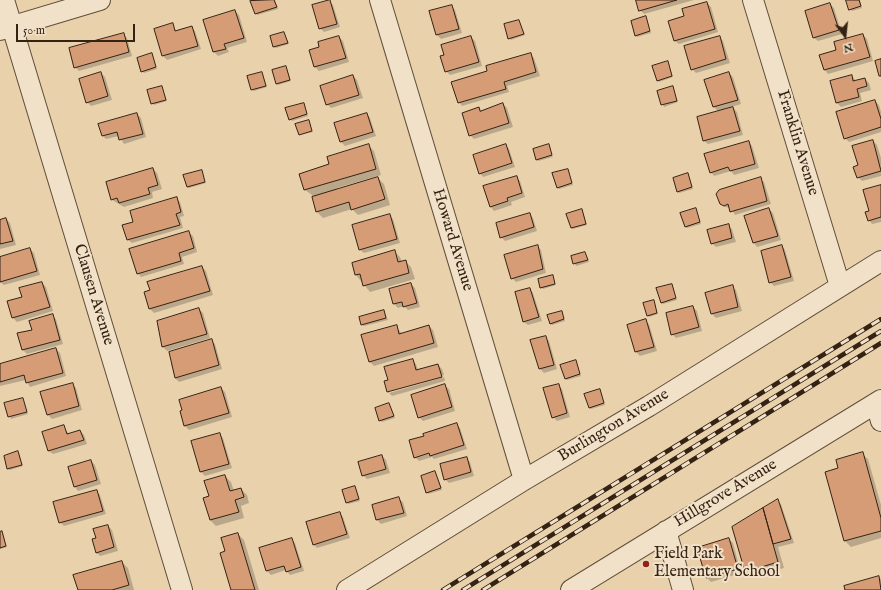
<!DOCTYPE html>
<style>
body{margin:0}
#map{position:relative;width:881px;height:590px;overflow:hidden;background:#e9d1ac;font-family:"IM FELL English",serif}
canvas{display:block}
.north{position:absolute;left:825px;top:16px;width:40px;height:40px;-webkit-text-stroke:3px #f1e1c9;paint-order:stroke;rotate:165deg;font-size:11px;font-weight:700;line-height:16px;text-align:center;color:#342213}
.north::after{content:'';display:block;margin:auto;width:14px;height:18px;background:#342213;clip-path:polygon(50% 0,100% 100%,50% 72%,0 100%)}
.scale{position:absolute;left:16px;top:24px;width:119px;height:18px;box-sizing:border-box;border:2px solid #342213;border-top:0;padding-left:5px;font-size:12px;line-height:14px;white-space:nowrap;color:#342213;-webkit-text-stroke:3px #f1e1c9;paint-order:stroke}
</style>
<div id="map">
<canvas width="881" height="590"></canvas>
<div class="north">N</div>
<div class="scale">50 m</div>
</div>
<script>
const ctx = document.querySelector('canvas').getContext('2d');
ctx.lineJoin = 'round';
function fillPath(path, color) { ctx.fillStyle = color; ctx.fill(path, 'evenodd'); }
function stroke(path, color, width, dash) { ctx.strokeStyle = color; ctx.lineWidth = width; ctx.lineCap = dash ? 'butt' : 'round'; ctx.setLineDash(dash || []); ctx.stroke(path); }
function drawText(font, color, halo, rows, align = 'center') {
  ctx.font = font + ' "IM FELL English",serif'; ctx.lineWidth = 4; ctx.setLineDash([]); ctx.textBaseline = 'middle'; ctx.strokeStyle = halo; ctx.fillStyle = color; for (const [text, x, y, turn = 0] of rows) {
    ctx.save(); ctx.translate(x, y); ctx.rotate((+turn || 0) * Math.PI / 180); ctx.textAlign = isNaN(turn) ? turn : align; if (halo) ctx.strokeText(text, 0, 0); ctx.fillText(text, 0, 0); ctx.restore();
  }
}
const shadow = new Path2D(`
 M255 0H275L278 9 257 15 251 1Z
 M637 0H694L644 14 640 10Z
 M847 0H860L862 8 852 11Z
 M329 1 333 5 340 27 324 32 320 28Z
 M707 3 711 7 718 32 679 44 675 41Z
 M830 4 834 8 842 34 818 41 814 38Z
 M451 6 455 10 462 33 441 39 437 35 430 12Z
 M235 11 239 15 247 42 227 48 229 52 218 56 214 52Z
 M646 18 651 33 637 37 636 35Z
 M519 21 525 35 511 40 509 38Z
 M172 24 177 32 191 27 195 31 201 49 167 60 163 56 155 29Z
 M284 33 289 44 276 48 274 47Z
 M123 34 127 38 132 56 79 71 75 67Z
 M863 35 867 39 873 61 828 74 825 70 838 50Z
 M339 37 343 41 349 62 319 71 315 67 310 50 320 47Z
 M471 37 475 41 482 66 450 75 446 71 445 55Z
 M720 37 723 41 730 63 696 73 692 69Z
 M151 54 157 69 144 73 142 71Z
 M530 54 534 58 540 76 507 86 509 92 462 106 459 102 489 72Z
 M668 62 673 77 659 82 658 80Z
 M286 67 291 81 278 85 277 84Z
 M101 73 105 77 112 100 91 106 87 102Z
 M262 73 267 87 254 91 252 90Z
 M729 73 733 77 741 104 718 111 714 107Z
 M353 76 357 80 363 98 331 108 327 104Z
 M852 76 856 81 865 79 869 83 871 90 860 93 862 101 841 107 837 103 831 82Z
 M161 87 167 101 154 105 148 91Z
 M672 88 678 102 664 107 658 92Z
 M875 101 879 105 881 112V132L849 142 845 138Z
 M304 104 308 116 292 121 290 119Z
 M503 104 507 108 513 127 474 139 470 135 479 108 482 111Z
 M733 108 737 112 743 135 708 144 704 141Z
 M137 114 141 118 146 137 124 144 119 136 106 139 102 135Z
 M367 114 370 118 376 136 345 146 341 142 335 124Z
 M313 131V132L300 135Z
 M873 141 877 145 881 158V176L862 181 858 177Z
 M749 142 752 146 759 168 734 175 731 171 714 176 711 172Z
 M368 145 374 151 381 175 337 188V190L378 178 384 184 390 205 358 215 352 209 323 218 317 212 312 195 305 190 300 174 331 165Z
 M505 145 509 149 515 167 483 177 480 173Z
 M548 146 553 157 538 161 537 159Z
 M153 169 157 173 162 189 152 192 153 198 124 207 112 200Z
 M567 170 573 185 559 189 558 187Z
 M201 171 206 183 189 188 187 187Z
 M688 174 693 189 679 193 678 192Z
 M516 177 520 181 525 197 511 202 512 205 494 211 491 207Z
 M760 179 764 182 771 204 735 215 731 208 725 207 720 203Z
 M881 186V222L872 224 869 220 870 211Z
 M176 198 180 202 184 216 180 217 183 228 132 243 128 240 134 223Z
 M696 209 701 224 687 228 686 227Z
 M769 209 773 213 781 240 757 247 754 243Z
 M582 210 587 225 573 229 571 228Z
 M530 214 533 218 537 231 505 241 501 237Z
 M389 215 393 219 400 243 364 253 360 250Z
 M6 219 10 223 16 245 0 249V221Z
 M728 226 732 229 736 242 716 247 712 243Z
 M189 233 193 236 197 252 182 257 184 264 141 277 138 273Z
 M537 246 541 250 546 273 516 282 512 278Z
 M782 246 785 250 794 281 774 286 770 282Z
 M30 249 34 253 40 275 4 285 0 282V258Z
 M394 251 400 257 402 262 405 261 411 267 415 279 370 292 356 275 353 263Z
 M585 253 589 262 576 266 572 257Z
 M202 267 206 271 213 295 154 313 150 309 145 293Z
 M552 276 556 285 543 289 541 287Z
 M42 283 46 287 53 311 17 322 13 318 23 298Z
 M411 284 415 288 420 307 408 310 404 306 398 308 394 304 390 290Z
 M672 285 677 300 663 304 661 302Z
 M732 287 736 290 742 311 716 318 712 314 706 294Z
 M530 289 533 293 542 321 528 325 524 322Z
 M653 301 658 314 649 317 648 315Z
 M693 307 697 311 702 331 676 338 672 334Z
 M199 309 203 313 210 338 167 351 163 347 159 333Z
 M384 311 388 320 364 326 362 325Z
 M562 312 565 321 552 325 551 323Z
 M52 316 56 319 63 344 27 354 23 350 18 334 33 330Z
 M645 321 649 324 657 351 640 356 636 352 628 325Z
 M396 326 402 334 429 326 433 330 438 347 374 366 370 362 363 336Z
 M545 337 549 341 557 369 544 373 540 369 531 341Z
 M211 340 215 344 222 369 179 382 175 378 171 364Z
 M56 349 60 353 66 376 30 387 26 380 0 386V365Z
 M412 360 416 364 418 370 438 365 442 369 444 375 389 391V393L444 377 445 381 392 396 388 392 386 382Z
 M576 361 581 376 567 380 566 379Z
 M72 384 76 388 82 410 52 419 48 415 42 393Z
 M558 385 562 389 570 417 557 421 553 417Z
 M445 386 449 389 455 411 423 421 419 417Z
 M221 388 225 392 232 417 189 430 185 426 181 412Z
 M600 390 605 405 591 409 589 408Z
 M22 399 28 414 11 419 5 404Z
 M389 404 395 418 382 422 380 420Z
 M456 424 460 428 467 449 434 459 432 457 419 461 415 457 425 436Z
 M63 426 69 434 80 431 84 435 87 444 53 454 49 451Z
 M219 434 223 438 232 468 205 476 201 472 192 442Z
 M18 452 23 466 10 470 8 469Z
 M862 454 868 459 881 505V538L851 547 845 541 826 473 839 469Z
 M382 456 386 460 390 473 367 479 363 475Z
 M466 458 470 462 474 476 449 483 445 479Z
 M91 461 95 465 101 484 78 491 75 487Z
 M435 472 442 490 428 494 427 492Z
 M225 476 231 482 234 491 241 489 247 495 249 503 241 506 244 518 216 526 210 520V497Z
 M355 487 360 501 348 504 347 502Z
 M96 491 100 495 106 514 64 526 60 522Z
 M399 499 403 502 407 516 381 524 377 520Z
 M777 501 781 504 794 543 778 547 784 568 752 577 746 572Z
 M339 513 343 517 350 538 317 548 313 544Z
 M108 526 112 530 118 551 100 556 96 552 97 539Z
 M2 532 7 547 0 549V533Z
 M238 534 244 540 259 590H232L226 552Z
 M291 539 295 543 304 571 290 575 286 570 271 575 267 571 260 548Z
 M729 539 733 543 741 573 711 582 707 578 698 549Z
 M122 562 128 568 134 590H79Z
 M879 577 881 579V590H846Z`);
const building = new Path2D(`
 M274 0 277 7 255 14 250 1Z
 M330 0 337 24 319 29 312 5Z
 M636 0H677L639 11Z
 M846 0H859L861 6 849 10Z
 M707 2 715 29 674 41 668 21 684 16 682 9Z
 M830 3 839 30 813 38 805 11Z
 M452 5 459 29 436 35 429 11Z
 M235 10 244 38 224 44 226 49 213 52 203 20Z
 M646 16 650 31 635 36 631 21Z
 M519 20 524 34 508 39 504 24Z
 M173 23 175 31 192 26 198 46 162 56 154 29Z
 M284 32 288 43 273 47 270 36Z
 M124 33 129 52 74 68 69 48Z
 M863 34 870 57 824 70 819 55 836 50 834 42Z
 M339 36 346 58 314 67 309 50 319 47 318 42Z
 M471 36 479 62 445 72 440 56 444 55 441 45Z
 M720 36 726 59 691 70 684 46Z
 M152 53 156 67 141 72 137 58Z
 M531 53 536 72 504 82 506 89 458 103 451 82 487 71 486 66Z
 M881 59V76H879L875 61Z
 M668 61 672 76 657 81 652 66Z
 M286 66 290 80 276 84 272 70Z
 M101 72 108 96 86 103 79 79Z
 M262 72 266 86 251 90 247 76Z
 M729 72 738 100 713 107 704 80Z
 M353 75 359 95 326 105 320 86Z
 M852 75 853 81 865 78 867 86 857 89 859 97 836 103 830 81Z
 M162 86 166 100 151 104 147 90Z
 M673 86 677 101 661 105 657 91Z
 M875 100 881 119V127L844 139 836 112Z
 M304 103 307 114 289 120 285 108Z
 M503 103 509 123 469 136 462 113 479 107 480 111Z
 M733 107 740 131 703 141 697 117Z
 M137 113 143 134 119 140 117 132 102 136 98 124Z
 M367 113 373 132 340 142 334 123Z
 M309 120 312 131 299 135 295 124Z
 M873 140 881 171 857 178 853 167 858 165 852 146Z
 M749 141 755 164 730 171 728 167 710 173 704 154Z
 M369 144 376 169 304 190 299 174 329 164 327 157Z
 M506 144 512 163 479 174 473 155Z
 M549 144 552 155 536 160 533 149Z
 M153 168 158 185 148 188 150 194 119 203 117 198 111 200 106 182Z
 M568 169 572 183 557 188 552 173Z
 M202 170 205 182 187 187 183 175Z
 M688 173 692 187 677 192 673 178Z
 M517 176 522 193 507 198 508 201 490 207 483 186Z
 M378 177 385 199 351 210 349 202 316 212 312 197Z
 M761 177 767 201 730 212 728 204 724 206 720 204 716 194 719 190Z
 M881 185V217L868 221 865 212 869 211 863 190Z
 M177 197 181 212 176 214 180 225 127 240 122 225 133 222 130 211Z
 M696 208 700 222 685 227 680 213Z
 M769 208 778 236 753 243 744 216Z
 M582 209 586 224 571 228 566 214Z
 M530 213 534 227 500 238 496 223Z
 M390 214 397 239 359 250 352 225Z
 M6 218 13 241 0 244V220Z
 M729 224 732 238 711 244 707 230Z
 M189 231 194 248 179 253 181 261 137 274 129 249Z
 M538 245 543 269 511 279 504 255Z
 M782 245 791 277 769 283 761 251Z
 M30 248 37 271 0 282V257Z
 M395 250 398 262 406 260 409 273 363 286 360 274 355 275 352 263Z
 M585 252 588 260 573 264 571 256Z
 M202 266 210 291 149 309 144 292 150 290 147 282Z
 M553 275 555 284 540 288 538 279Z
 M42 282 50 307 12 318 7 301 22 297 19 288Z
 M411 283 417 303 403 307 402 302 393 304 389 289Z
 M672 284 676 298 661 303 656 288Z
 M733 285 738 307 711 314 705 293Z
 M530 288 539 317 523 322 515 292Z
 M654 300 657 313 647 316 643 303Z
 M693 306 699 327 671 335 666 313Z
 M199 308 207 334 162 347 157 321Z
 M384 310 386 318 361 325 359 317Z
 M562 311 564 319 550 324 547 315Z
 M53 314 60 340 22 350 17 333 32 330 29 321Z
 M646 319 654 347 635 352 627 325Z
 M397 325 399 334 429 325 434 343 369 362 361 335Z
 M546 336 554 365 539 369 530 340Z
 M212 339 219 365 175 378 169 352Z
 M56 348 63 373 26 383 24 375 0 382V364Z
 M413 359 416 370 438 364 442 377 387 392 384 381 388 380 384 367Z
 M576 360 580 374 565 379 560 365Z
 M73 383 79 406 47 415 40 392Z
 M445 384 452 407 418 418 411 395Z
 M559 384 567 413 552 418 543 388Z
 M221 387 229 413 184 426 180 411 182 410 179 400Z
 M600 389 604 403 589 408 584 394Z
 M23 398 27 412 8 417 4 403Z
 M389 403 394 416 379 421 375 408Z
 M457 423 464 445 430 456 429 453 414 458 409 440 424 436 423 434Z
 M64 425 67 434 80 430 84 440 48 451 42 432Z
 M220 433 229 464 200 472 191 441Z
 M18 451 22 465 7 469 4 456Z
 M863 452 881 518V531L844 541 825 472 838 468 836 460Z
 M382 455 386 469 362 476 358 462Z
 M467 457 471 472 444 480 440 464Z
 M91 460 97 480 74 487 68 467Z
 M435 471 441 488 426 493 421 476Z
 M225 475 230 491 241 488 244 497 235 500 239 512 210 520 203 498 209 496 204 481Z
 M355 486 359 499 346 503 342 490Z
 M97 490 103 511 59 523 53 502Z
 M399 497 404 513 376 520 372 505Z
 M778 499 791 539 773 544 763 508Z
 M763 508 778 562 745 572 732 527Z
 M340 512 347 534 313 545 306 522Z
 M108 525 114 547 96 553 92 539 96 538 93 529Z
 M2 531 6 546 0 548V532Z
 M238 533 255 590H231L220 553 225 551 221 538Z
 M292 538 301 567 286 572 284 566 266 571 259 548Z
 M729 538 738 569 706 578 697 548Z
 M122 561 129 585 112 590H78L73 575Z
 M879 576 881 590H845L844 586Z`);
const minor = new Path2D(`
 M4 0 182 590
 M380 0 524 480
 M753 0 840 286
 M0 30 100 0
 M876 403 881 421
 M666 531 683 590
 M347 590 524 480 649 406 881 261
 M571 590 881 400`);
const rail = new Path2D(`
 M443 590 881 319
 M463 590 881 331
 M483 590 881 343`);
const markers = [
 [646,564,4,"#8f2418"]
];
const streetNames = [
 ["Franklin Avenue",797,143,73],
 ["Howard Avenue",452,240,73],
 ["Clausen Avenue",93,295,73],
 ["Burlington Avenue",614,426,-31],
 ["Hillgrove Avenue",726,494,-31]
];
const poiNames = [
 ["Field Park",654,555],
 ["Elementary School",654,573]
];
fillPath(shadow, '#0003');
fillPath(building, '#d69c76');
stroke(building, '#342213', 1);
stroke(minor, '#614e39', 22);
stroke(minor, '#f1e1c9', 20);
stroke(rail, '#342213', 4.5);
stroke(rail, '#f1e1c9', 3, [9]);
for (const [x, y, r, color] of markers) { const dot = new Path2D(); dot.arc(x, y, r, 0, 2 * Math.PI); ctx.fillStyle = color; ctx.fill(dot); stroke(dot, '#f1e1c9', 1.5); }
drawText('16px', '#342213', '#f1e1c9', streetNames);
drawText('16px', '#342213', '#f1e1c9', poiNames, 'left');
</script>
